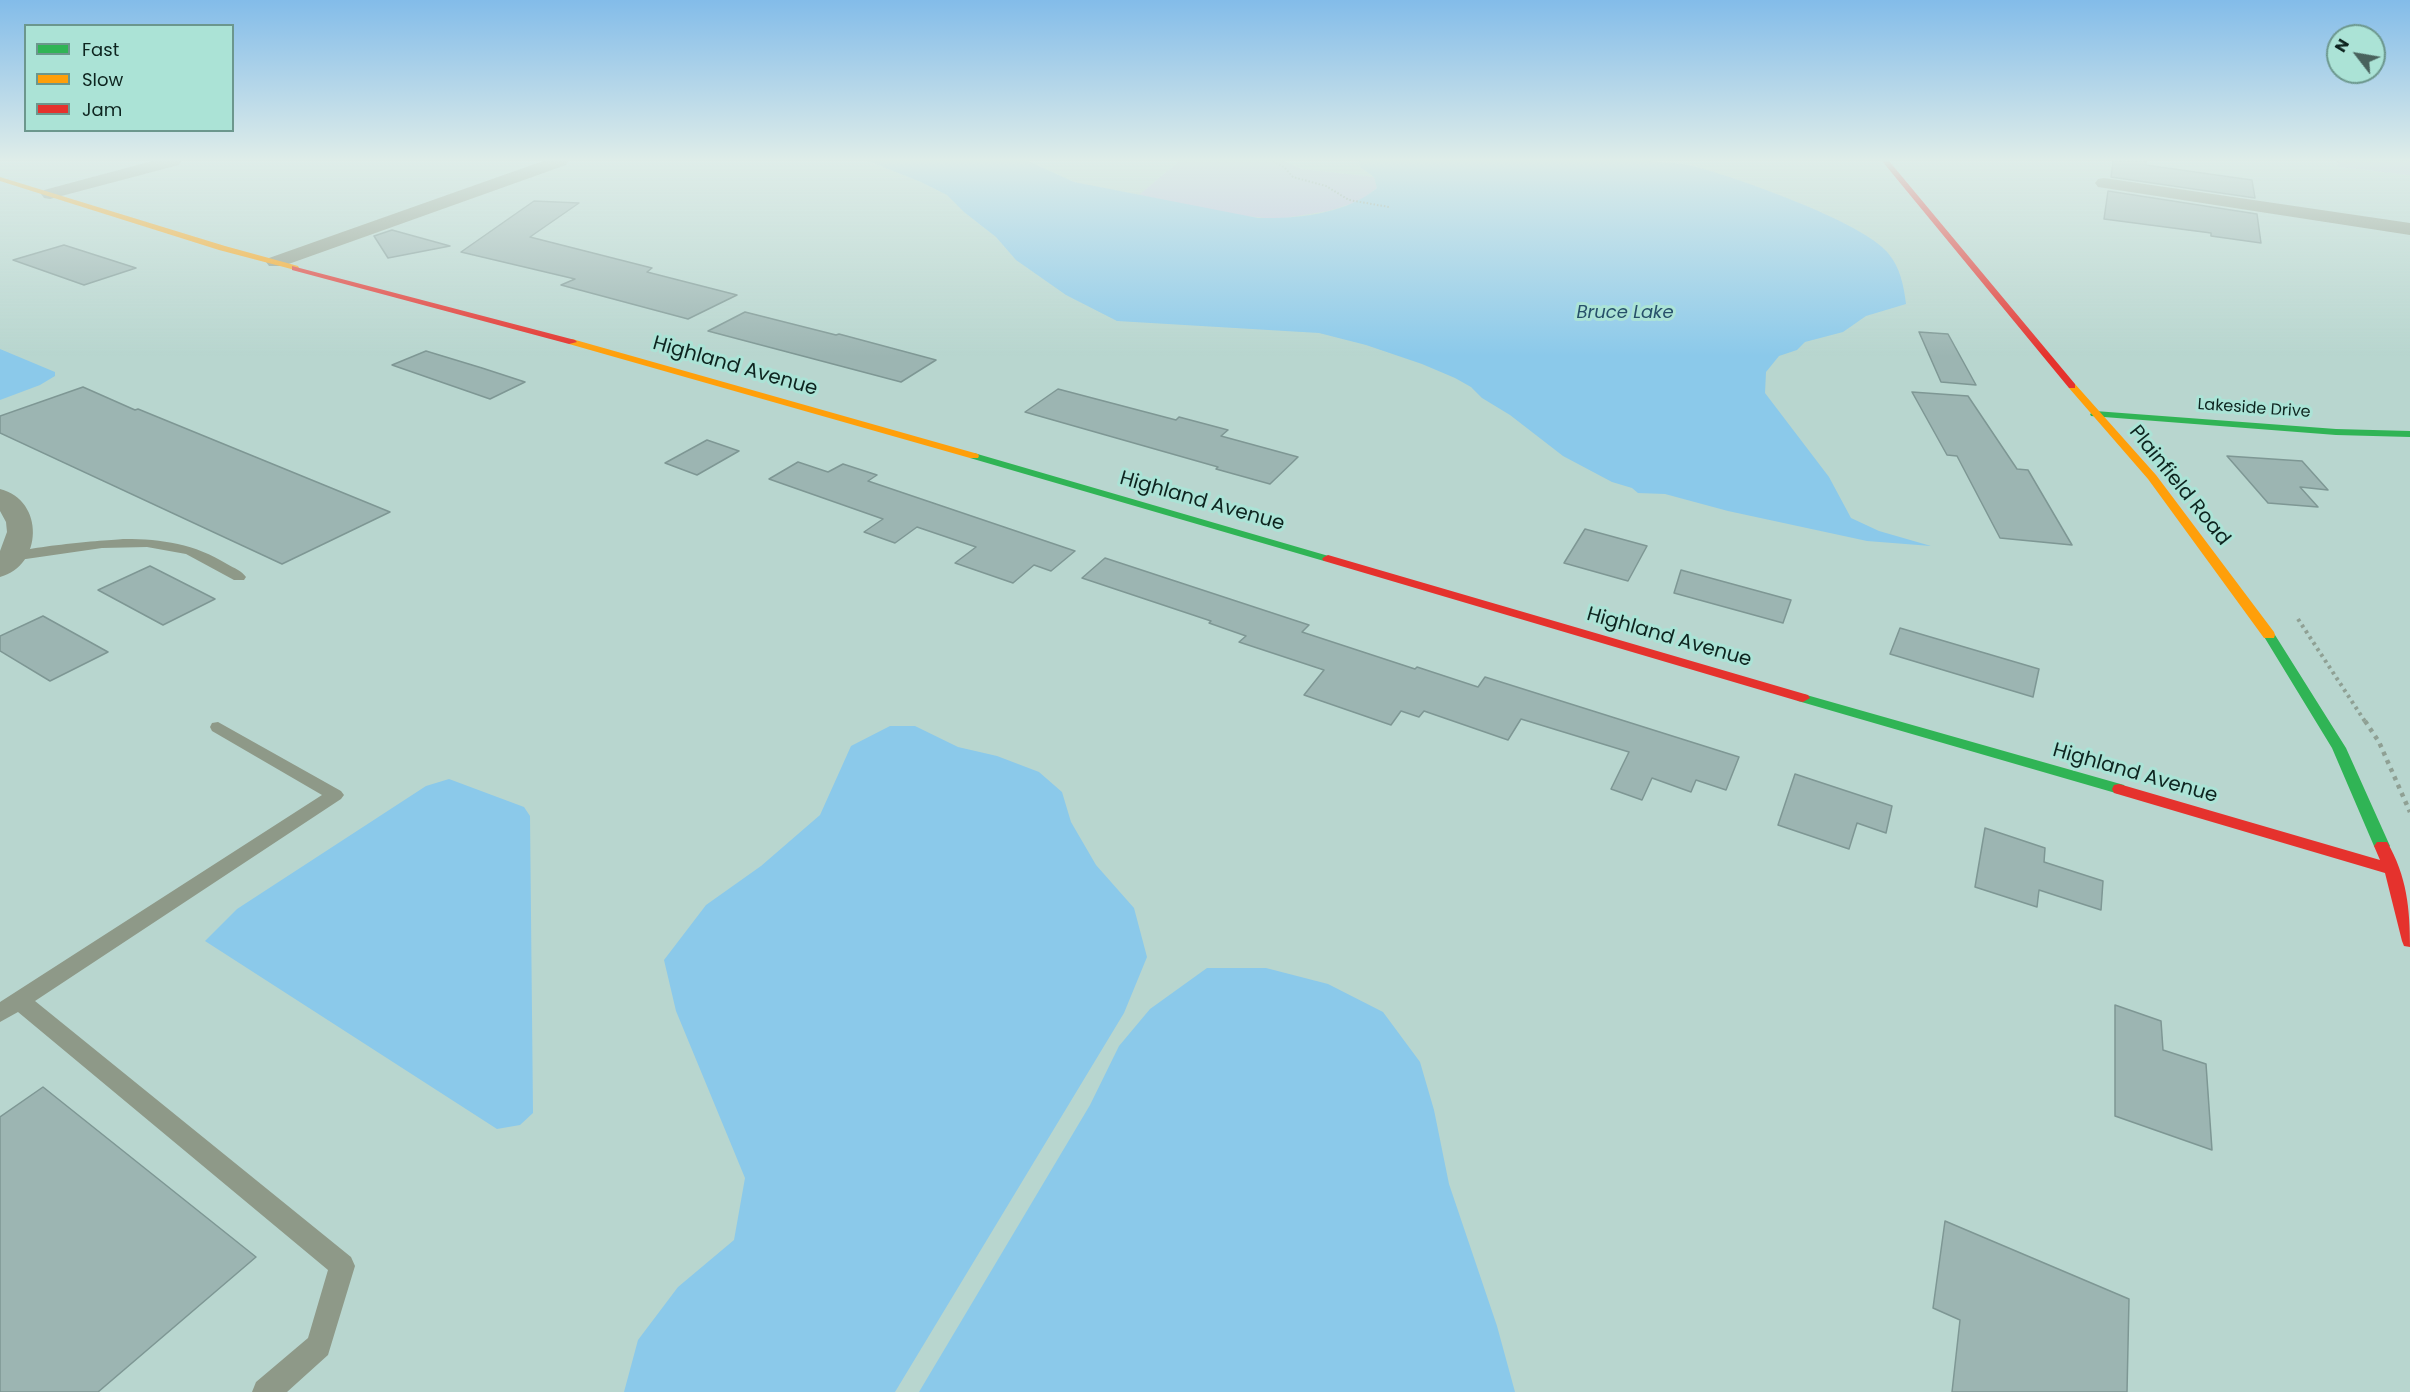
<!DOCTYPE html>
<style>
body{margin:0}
#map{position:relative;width:2410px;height:1392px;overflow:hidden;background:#b8d6cf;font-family:Poppins,sans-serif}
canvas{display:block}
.legend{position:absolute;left:24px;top:24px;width:210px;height:108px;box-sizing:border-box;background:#abe3d6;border:2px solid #6c978d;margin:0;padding:8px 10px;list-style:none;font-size:18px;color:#0d241f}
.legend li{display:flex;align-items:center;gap:12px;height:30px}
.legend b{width:30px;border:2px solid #6c978d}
.north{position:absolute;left:2326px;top:24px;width:60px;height:60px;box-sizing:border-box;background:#abe3d6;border:2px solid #6c978d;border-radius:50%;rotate:301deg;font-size:16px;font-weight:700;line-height:24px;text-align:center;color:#0d241f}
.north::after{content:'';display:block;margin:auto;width:21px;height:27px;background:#49625d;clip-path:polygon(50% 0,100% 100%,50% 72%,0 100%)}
</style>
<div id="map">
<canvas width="2410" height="1392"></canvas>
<ul class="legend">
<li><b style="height:8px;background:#30b455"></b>Fast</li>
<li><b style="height:8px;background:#ff9f0a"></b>Slow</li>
<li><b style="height:8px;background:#e5322d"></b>Jam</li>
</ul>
<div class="north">N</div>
</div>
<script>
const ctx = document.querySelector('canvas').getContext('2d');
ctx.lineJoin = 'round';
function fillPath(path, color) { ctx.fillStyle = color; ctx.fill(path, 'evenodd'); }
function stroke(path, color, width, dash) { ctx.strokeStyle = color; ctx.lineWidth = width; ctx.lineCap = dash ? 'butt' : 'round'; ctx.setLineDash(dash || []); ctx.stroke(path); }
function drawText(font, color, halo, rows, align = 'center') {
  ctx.font = font + ' Poppins,sans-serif'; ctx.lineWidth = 6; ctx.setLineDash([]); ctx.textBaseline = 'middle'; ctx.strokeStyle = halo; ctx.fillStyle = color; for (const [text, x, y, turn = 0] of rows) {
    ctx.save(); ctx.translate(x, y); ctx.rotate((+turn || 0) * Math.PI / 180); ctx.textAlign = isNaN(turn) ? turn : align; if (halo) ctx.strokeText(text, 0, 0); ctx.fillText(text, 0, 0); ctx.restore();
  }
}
const green = new Path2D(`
 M1179 161H1283L1302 169 1374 177 1377 188 1360 201 1328 211 1278 219 1232 215 1139 195Z
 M2337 161H2410V175L2339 167Z`);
const water = new Path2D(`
 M868 161H1028L1074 182 1258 218C1297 219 1346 214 1377 188L1374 177 1360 167 1359 161H1648C1661 163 1676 162 1689 165 1730 175 1864 222 1888 253 1900 267 1904 286 1906 304L1866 316 1843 332 1805 342 1797 350 1779 356 1766 372 1765 393 1829 477 1851 518 1879 531 1931 546 1867 541 1728 511 1665 494 1638 493 1632 488 1612 482 1563 456 1510 415 1482 398 1471 387 1455 378 1422 364 1366 345 1319 333 1117 321 1066 295 1016 260 996 237 964 212 947 195 921 182Z
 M0 349 55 372V376L40 385 0 400Z
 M890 726H915L958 747 997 756 1039 772 1062 792 1071 822 1096 865 1134 908 1147 957 1124 1013 895 1392H624L638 1340 678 1287 734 1240 745 1178 676 1011 664 960 706 905 761 866 820 815 851 746Z
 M449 779 524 807 530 816 533 1113 520 1125 497 1129 205 941 237 909 426 786Z
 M1207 968H1266L1328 984 1383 1012 1420 1062 1434 1110 1449 1184 1497 1326 1515 1392H919L1090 1105 1119 1046 1150 1009Z`);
const building = new Path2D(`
 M2113 161H2146V165L2252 180 2255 198 2111 177Z
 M2108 191 2257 214 2261 243 2211 236V233L2104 219Z
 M534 201 579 203 530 237 652 268 647 272 737 295 688 319 561 285 575 279 461 252Z
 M392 230 450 246 388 258 374 236Z
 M64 245 136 268 84 285 13 260Z
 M745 312 836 335 839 334 936 360 901 382 708 331Z
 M1919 332 1948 334 1976 385 1941 382Z
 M426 351 482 368 525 382 490 399 392 365Z
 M83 387 135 410 138 409 390 512 282 564 0 433V416Z
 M1058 389 1176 420 1179 417 1228 430 1221 436 1298 457 1270 484 1216 469 1218 467 1025 412Z
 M1912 392 1968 396 2017 469 2028 470 2072 545 2000 538 1957 456 1947 455Z
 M707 440 739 451 697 475 665 463Z
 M2227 456 2302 461 2328 490 2300 487 2318 507 2268 503Z
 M798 462 828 472 843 464 877 475 868 481 1075 551 1051 571 1034 565 1013 583 955 563 976 547 917 527 895 543 864 532 883 519 769 479Z
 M1585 529 1647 546 1628 581 1564 563Z
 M1105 558 1309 625 1302 632 1415 669 1417 667 1478 687 1485 677 1739 757 1726 790 1696 780 1691 792 1652 778 1642 800 1611 789 1629 752 1521 719 1508 740 1424 711 1419 717 1401 711 1391 725 1304 695 1324 670 1239 642 1246 636 1209 623 1211 621 1082 578Z
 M150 566 215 599 163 625 98 590Z
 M1681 570 1791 600 1783 623 1674 593Z
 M43 616 108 652 50 681 0 651V636Z
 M1900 628 2039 669 2033 697 1890 654Z
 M1795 774 1892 806 1886 833 1857 823 1849 849 1778 825Z
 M1985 828 2045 848 2044 862 2103 881 2101 910 2039 890 2037 907 1975 887Z
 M2115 1005 2161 1021 2163 1050 2206 1064 2212 1150 2115 1116Z
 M43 1087 256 1257 98 1392H0V1117Z
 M1945 1221 2129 1299 2127 1392H1952L1960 1320 1933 1308Z`);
const pathFar2 = new Path2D(`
 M1273 161 1284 167 1293 177 1326 186 1349 200 1389 207`);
const pathFar1 = new Path2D(`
 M2298 619 2366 723`);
const path = new Path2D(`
 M2365 721 2379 742 2410 812`);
const lane = new Path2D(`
 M125 539C162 539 195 544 227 564 234 568 242 571 246 577L244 580H234L186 554 147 547 102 548 12 561 5 557C14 547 106 540 125 539Z
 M218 722 341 791 344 795 341 799 35 1001 351 1257 355 1266 328 1355 287 1392H252L256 1382 308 1338 328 1270 18 1012 0 1022V1002L322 795 212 731 210 727 212 723Z`);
const street = new Path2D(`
 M152 161H181L179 165 50 199 44 198 41 194 44 190Z
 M543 161H568L566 165 283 266H269L266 262 269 258Z
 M2104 178 2410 223V235L2098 187 2095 183 2098 179Z
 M0 489C45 500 43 566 0 577V551L7 532 6 522 0 511Z`);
const fast = new Path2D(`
 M2095 411 2336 429 2410 431V437L2336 435 2091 416 2090 414Z
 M974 453 1332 557 1334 559 1332 561H1324L970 458V454Z
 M2269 631 2275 635 2346 748 2390 846 2387 850H2377L2374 846 2332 748 2263 635Z
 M1803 694 2124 785 2126 789 2124 793 2119 794 1798 701 1796 698Z`);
const slow = new Path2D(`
 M0 177 225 246 298 266 299 268 295 270 219 250 0 181Z
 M572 339 978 454 979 456 978 458H970L569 344V340Z
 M2069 384H2075L2156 475 2274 632 2275 635 2274 638H2264L2148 479 2069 388Z`);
const jam = new Path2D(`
 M1882 161H1889L2075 384V388H2069Z
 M292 266 575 340 577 342 569 344 292 270Z
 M1328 555 1808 695 1810 698 1803 702 1798 701 1324 561 1322 559 1324 557Z
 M2119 784 2380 860 2374 846 2377 842H2387C2407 876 2410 909 2410 947L2404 946 2402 941 2385 873 2114 793 2112 789 2114 785Z`);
const farStreetnames = [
 ["Lakeside Drive",2254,409,4]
];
const farWaternames = [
 ["Bruce Lake",1625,313]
];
const streetNames = [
 ["Highland Avenue",735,367,16],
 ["Plainfield Road",2179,486,51],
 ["Highland Avenue",1202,502,16],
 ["Highland Avenue",1669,638,16],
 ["Highland Avenue",2135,774,16]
];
fillPath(green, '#bfc1e3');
fillPath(water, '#8bc9ea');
fillPath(building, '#9cb5b2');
stroke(building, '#7e9794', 1.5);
stroke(pathFar2, '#8fa094', 2, [1.5, 2]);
stroke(pathFar1, '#8fa094', 4, [3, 4]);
stroke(path, '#8fa094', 4.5, [4, 5]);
fillPath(lane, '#8e9988');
fillPath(street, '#8e9988');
fillPath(fast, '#30b455');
fillPath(slow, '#ff9f0a');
fillPath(jam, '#e5322d');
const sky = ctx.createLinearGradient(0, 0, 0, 356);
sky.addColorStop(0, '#83bce9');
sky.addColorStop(0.45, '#dfede9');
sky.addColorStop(1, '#dfede900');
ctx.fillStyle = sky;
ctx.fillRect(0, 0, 2410, 356);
drawText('16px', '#0d241f', '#abe3d6', farStreetnames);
drawText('italic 18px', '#27506a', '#abe3d6', farWaternames);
drawText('20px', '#0d241f', '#abe3d6', streetNames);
</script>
